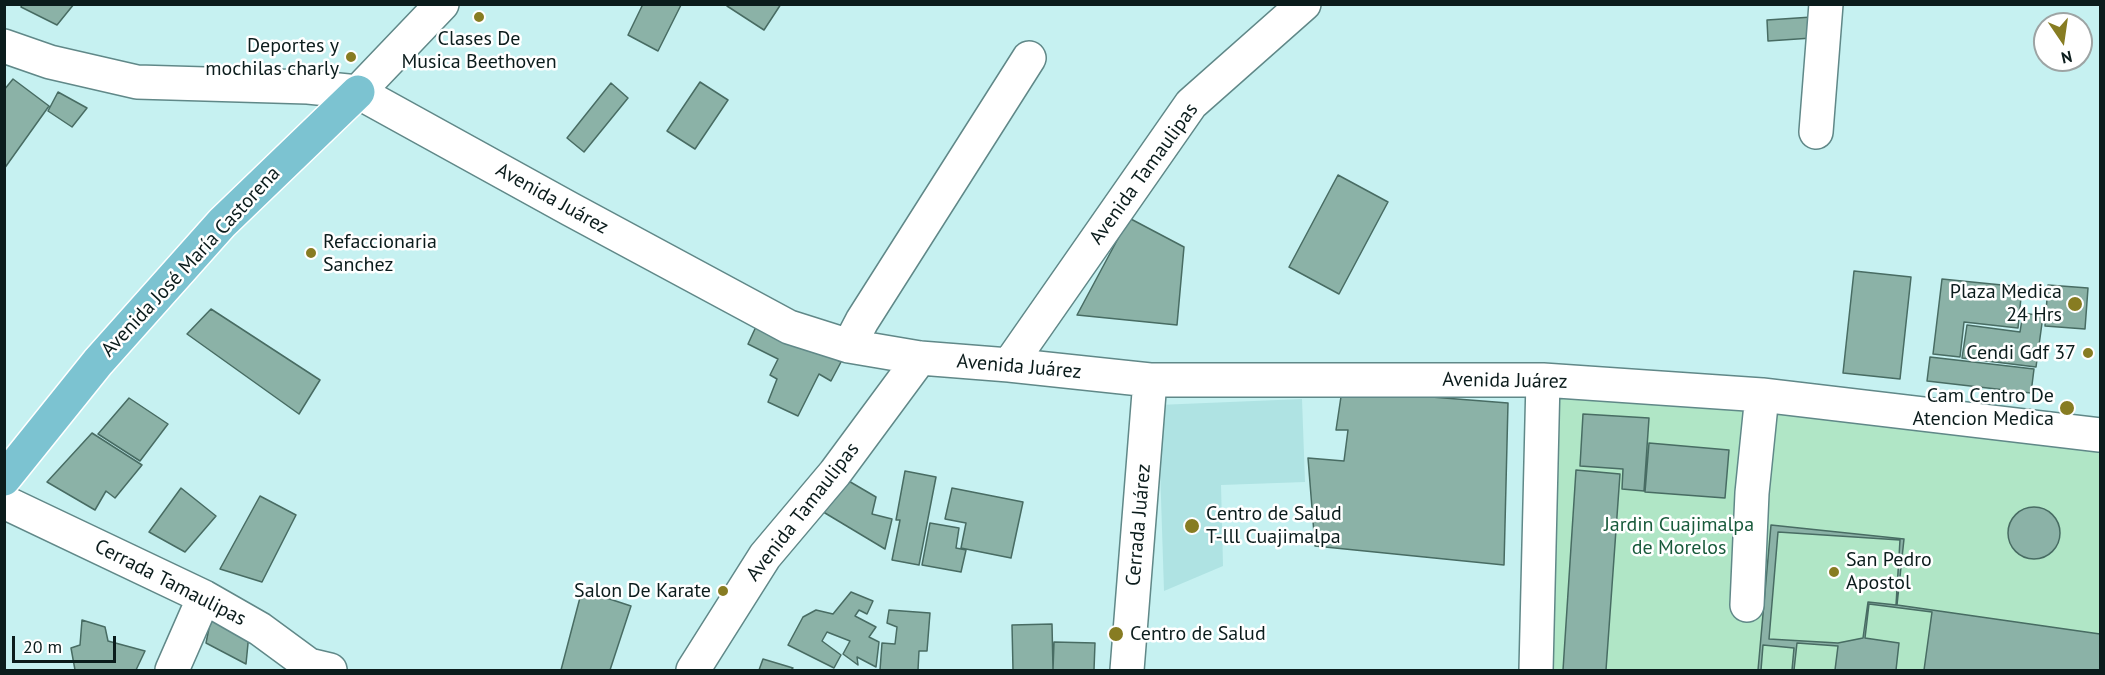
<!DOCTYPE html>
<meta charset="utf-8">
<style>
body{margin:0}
#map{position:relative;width:2105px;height:675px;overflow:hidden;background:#c6f1f1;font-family:"PT Sans",sans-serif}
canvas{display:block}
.frame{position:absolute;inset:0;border:6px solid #0b1c1c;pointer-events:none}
.north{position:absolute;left:2033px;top:12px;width:60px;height:60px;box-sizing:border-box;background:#fff;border:2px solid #9da4a4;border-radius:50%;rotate:167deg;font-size:16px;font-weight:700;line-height:24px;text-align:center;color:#0b1c1c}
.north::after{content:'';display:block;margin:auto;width:21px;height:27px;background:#877c22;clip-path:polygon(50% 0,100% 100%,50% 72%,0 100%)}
.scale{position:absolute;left:12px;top:636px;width:104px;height:27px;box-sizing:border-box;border:3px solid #0b1c1c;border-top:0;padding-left:8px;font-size:18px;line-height:21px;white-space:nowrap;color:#0b1c1c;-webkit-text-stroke:4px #fff;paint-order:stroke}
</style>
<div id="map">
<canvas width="2105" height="675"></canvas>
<div class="frame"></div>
<div class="north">N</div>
<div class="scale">20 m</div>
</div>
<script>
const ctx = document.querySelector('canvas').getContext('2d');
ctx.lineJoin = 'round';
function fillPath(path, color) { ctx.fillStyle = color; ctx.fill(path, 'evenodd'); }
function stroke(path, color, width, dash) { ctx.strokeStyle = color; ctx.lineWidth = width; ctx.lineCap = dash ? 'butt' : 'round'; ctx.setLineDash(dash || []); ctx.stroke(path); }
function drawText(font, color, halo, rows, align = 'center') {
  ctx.font = font + ' "PT Sans",sans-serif'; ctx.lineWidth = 5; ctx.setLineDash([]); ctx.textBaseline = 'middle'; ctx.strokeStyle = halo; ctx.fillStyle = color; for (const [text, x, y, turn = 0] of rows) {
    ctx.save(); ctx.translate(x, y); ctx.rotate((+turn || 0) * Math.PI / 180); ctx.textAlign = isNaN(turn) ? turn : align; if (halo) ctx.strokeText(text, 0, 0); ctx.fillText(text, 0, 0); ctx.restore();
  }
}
const built = new Path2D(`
 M1302 399 1305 482 1221 485 1223 566 1164 591 1158 405Z`);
const green = new Path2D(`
 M1543 392 2100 441V670H1546Z`);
const building = new Path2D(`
 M22 4H74L57 25 21 7Z
 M643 4 681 5 658 51 628 35Z
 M728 4H781L764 30 727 6Z
 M1812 17V38L1768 41 1767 20Z
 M13 79 49 106 4 169V90Z
 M700 82 728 100 695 149 667 131Z
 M611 83 628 98 584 152 567 138Z
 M58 92 87 108 72 127 48 111Z
 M1338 175 1388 202 1339 294 1289 267Z
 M1129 218 1184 247 1177 325 1077 315Z
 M1854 271 1911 277 1900 379 1843 373Z
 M1942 279 2022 287 2018 328 1964 322 1960 357 1933 354Z
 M2048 285 2088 288 2085 329 2045 326Z
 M211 309 320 380 299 414 187 334Z
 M2023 313 2043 316 2036 367 1962 358 1967 325 2020 332Z
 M760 318 841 362 831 381 819 374 798 416 768 402 777 379 770 375 778 359 748 344Z
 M1930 357 2034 369 2031 393 1927 381Z
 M1342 390 1508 403 1504 565 1315 546 1308 458 1344 461 1348 430H1336Z
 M129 398 168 424 140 461 98 434Z
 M1583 414 1649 418 1644 491 1622 489 1623 469 1580 466Z
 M92 433 142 465 115 498 106 491 95 510 47 482Z
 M1649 443 1729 450 1725 498 1645 492Z
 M1576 470 1620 474 1606 670H1563Z
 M905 471 936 477 919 565 892 560 900 520H896Z
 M835 473 876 497 872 514 892 519 885 549 815 507Z
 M181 488 216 516 185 552 149 532Z
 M952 488 1023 502 1011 558 961 548 966 523 945 519Z
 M260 496 296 515 262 582 220 569Z
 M2008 533a26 26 0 1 1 52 0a26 26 0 1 1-52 0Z
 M930 523 959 528 956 548 966 550 961 572 922 565Z
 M1771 525 1904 539 1897 605 2100 634V670H1758Z
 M1778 532 1900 540 1896 605 1868 602 1863 638 1838 643 1769 639Z
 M582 590 631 606 610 670H561Z
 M851 592 873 601 867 614 859 610 855 616 876 627 869 637 879 642 876 667 857 657 858 665 843 654 850 641 827 632 822 641 841 655 834 668 788 645 803 617 816 610 833 614Z
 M215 598 251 613 246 664 206 643Z
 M1869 604 1932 612 1924 670H1896L1899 643 1865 638Z
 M889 610 930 613 927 651H919L918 670H880L882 643 895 644 897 627 887 623Z
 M82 620 105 627 108 641 145 651 136 670H75L71 648 80 645Z
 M1052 624 1053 670H1013L1012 625Z
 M1054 642 1095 643 1094 670H1053Z
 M1797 643 1838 646 1835 670H1794Z
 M1763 645 1794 648 1792 670H1761Z
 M763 659 793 668 791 670H759Z`);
const minor = new Path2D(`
 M4 46 50 62 137 82 308 87 358 92 570 209 789 327 849 346 920 358 1009 365 1150 380H1543L1762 395 2100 435
 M358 92 442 4
 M1816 132 1826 4
 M849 346 862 321 1029 58
 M1009 365 1191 104 1304 4
 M4 502 204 597 260 629 309 665 330 670
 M1747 605 1752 493 1762 395
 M172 670 204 597
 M693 670 765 556 835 473 920 358
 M1127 670 1150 380
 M1536 670 1543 380`);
const major = new Path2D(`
 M4 479 98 362 222 223 358 92`);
const markers = [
 [479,17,6,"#877c22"],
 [351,57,6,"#877c22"],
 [311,253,6,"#877c22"],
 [2075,304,8,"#877c22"],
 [2088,353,6,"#877c22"],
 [2067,408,8,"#877c22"],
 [1192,526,8,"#877c22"],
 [1834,572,6,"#877c22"],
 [723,591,6,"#877c22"],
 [1116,634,8,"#877c22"]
];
const poiNames = [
 ["Clases De",479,39,"center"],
 ["Musica Beethoven",479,62,"center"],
 ["Deportes y",339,46],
 ["mochilas charly",339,69],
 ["Refaccionaria",323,242,"left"],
 ["Sanchez",323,265,"left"],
 ["Plaza Medica",2062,292],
 ["24 Hrs",2062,315],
 ["Cendi Gdf 37",2076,353],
 ["Cam Centro De",2054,396],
 ["Atencion Medica",2054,419],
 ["Centro de Salud",1206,514,"left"],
 ["T-lll Cuajimalpa",1206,537,"left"],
 ["San Pedro",1846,560,"left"],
 ["Apostol",1846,583,"left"],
 ["Salon De Karate",711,591],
 ["Centro de Salud",1130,634,"left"]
];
const streetNames = [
 ["Avenida Tamaulipas",1144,174,-54],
 ["Avenida Juárez",552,199,29],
 ["Avenida José María Castorena",191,262,-47],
 ["Avenida Juárez",1019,367,5],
 ["Avenida Juárez",1505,381,1],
 ["Avenida Tamaulipas",803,512,-52],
 ["Cerrada Juárez",1139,525,-85],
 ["Cerrada Tamaulipas",170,583,27]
];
const parkNames = [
 ["Jardin Cuajimalpa",1679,525],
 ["de Morelos",1679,548]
];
fillPath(built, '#afe3e3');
fillPath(green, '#b0e6c6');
fillPath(building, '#8bb2a7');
stroke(building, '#486c63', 1.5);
stroke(minor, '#608888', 36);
stroke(major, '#fff', 36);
stroke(minor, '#fff', 33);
stroke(major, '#7cc3d1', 33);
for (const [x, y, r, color] of markers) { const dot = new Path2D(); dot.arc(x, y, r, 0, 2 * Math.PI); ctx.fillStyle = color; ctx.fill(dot); stroke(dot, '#fff', 2); }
drawText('20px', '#0b1c1c', '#fff', poiNames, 'right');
drawText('20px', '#0b1c1c', '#fff', streetNames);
drawText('20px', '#185a3b', '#fff', parkNames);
</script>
